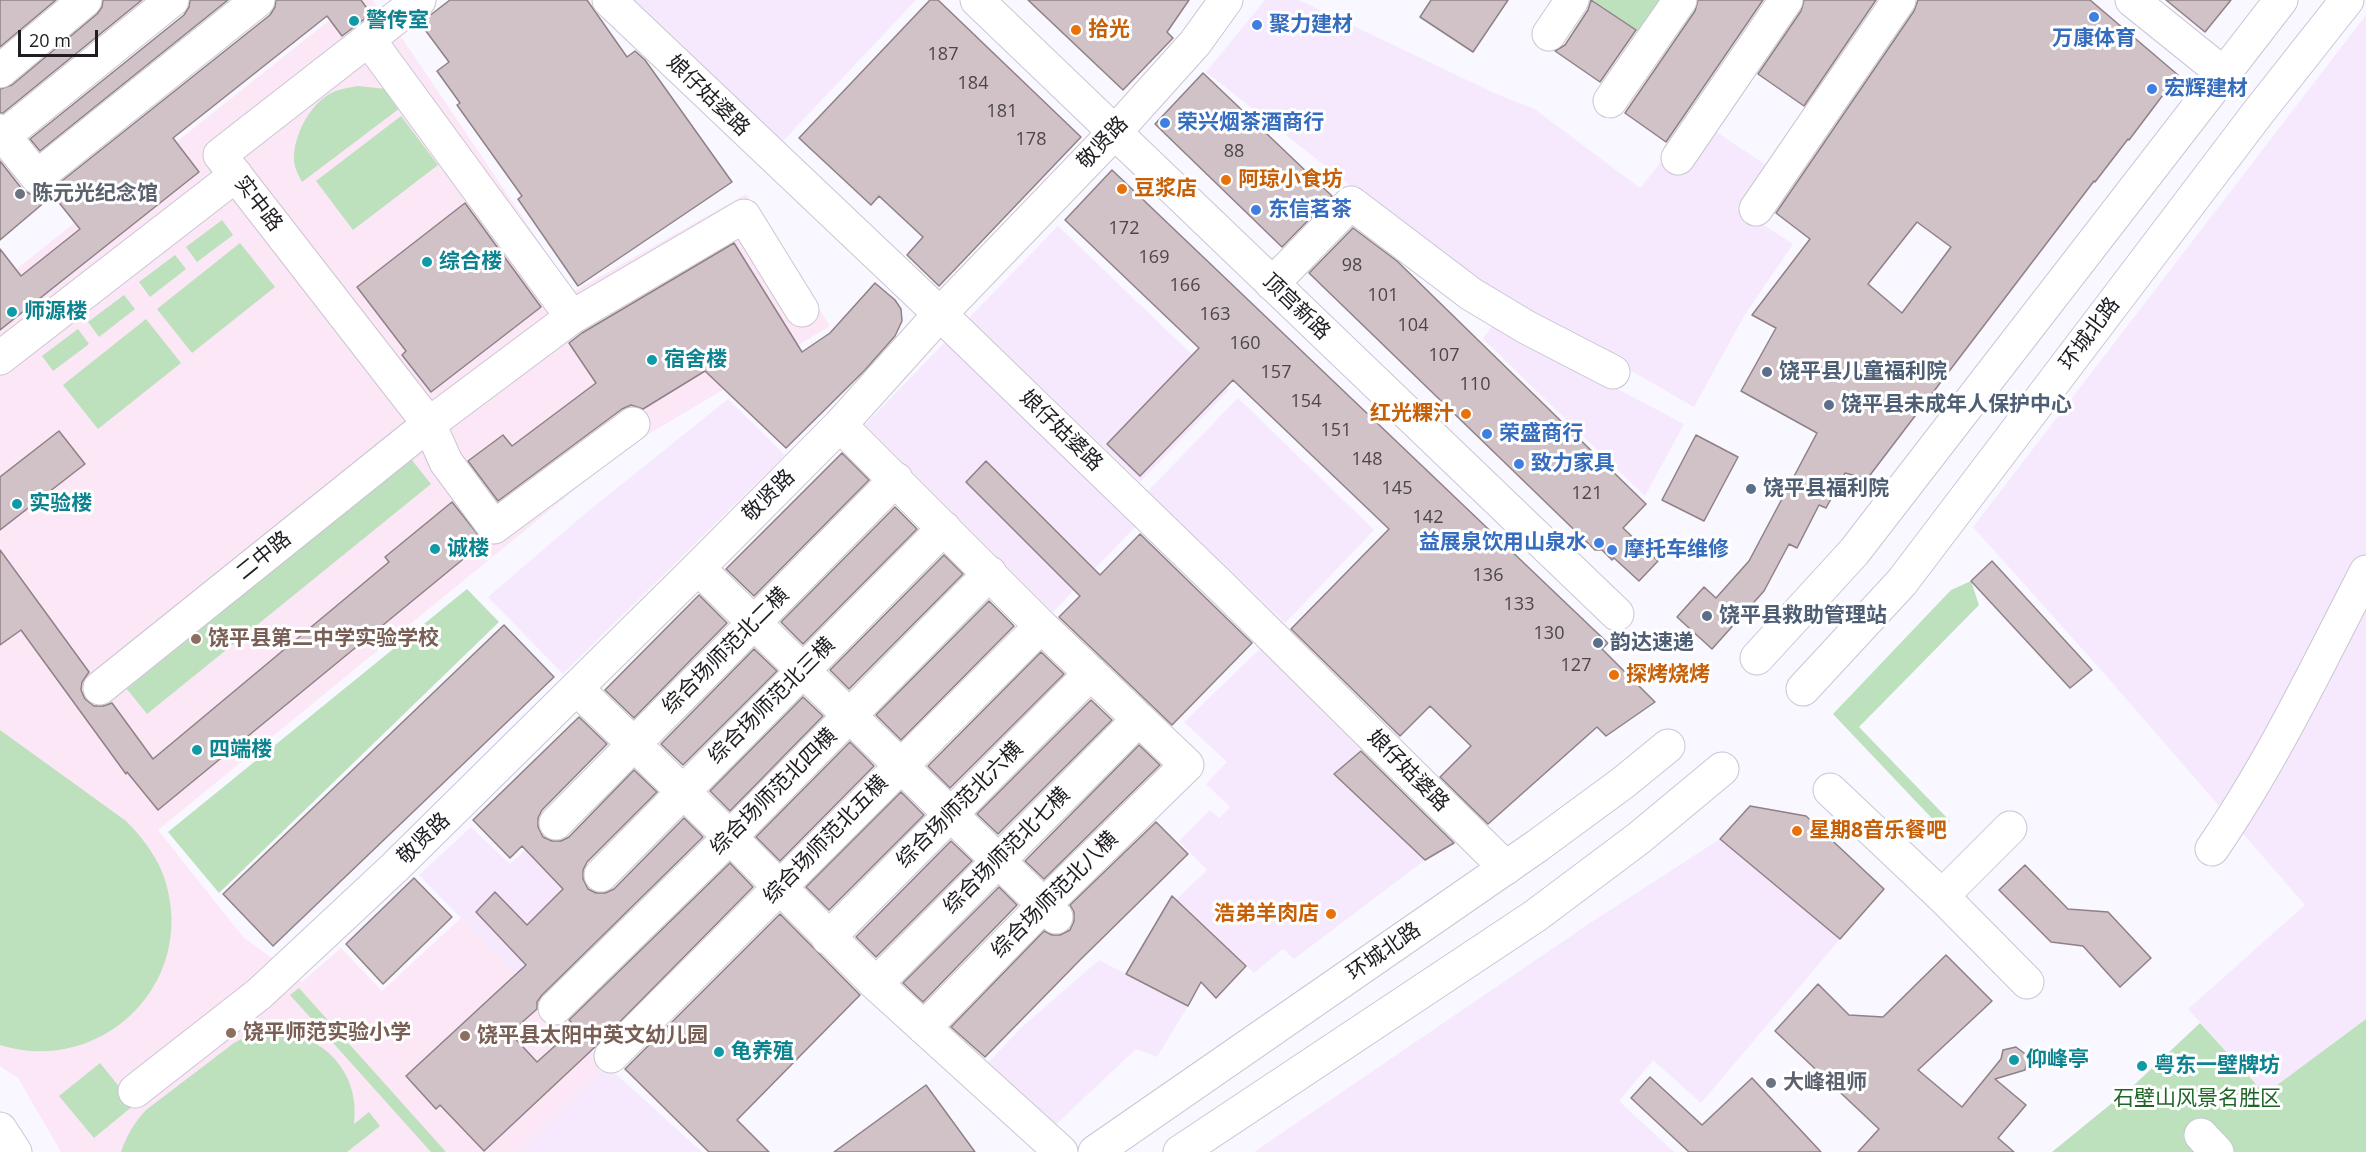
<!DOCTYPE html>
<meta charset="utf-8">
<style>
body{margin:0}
#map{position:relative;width:2366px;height:1152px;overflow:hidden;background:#f9f7ff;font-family:"Open Sans",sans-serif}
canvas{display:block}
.scale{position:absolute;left:18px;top:30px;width:80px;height:27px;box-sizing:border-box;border:3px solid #1f1d22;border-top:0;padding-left:8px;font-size:18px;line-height:21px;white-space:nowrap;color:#1f1d22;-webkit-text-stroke:4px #fff;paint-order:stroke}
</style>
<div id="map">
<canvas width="2366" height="1152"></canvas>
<div class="scale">20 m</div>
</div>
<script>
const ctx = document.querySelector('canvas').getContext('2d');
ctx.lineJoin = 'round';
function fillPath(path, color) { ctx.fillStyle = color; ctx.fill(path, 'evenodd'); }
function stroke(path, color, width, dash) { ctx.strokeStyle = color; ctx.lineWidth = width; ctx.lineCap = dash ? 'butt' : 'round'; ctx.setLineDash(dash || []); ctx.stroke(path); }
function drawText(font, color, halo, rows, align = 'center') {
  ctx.font = font + ' "Open Sans","Noto Sans SC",sans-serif'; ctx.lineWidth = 6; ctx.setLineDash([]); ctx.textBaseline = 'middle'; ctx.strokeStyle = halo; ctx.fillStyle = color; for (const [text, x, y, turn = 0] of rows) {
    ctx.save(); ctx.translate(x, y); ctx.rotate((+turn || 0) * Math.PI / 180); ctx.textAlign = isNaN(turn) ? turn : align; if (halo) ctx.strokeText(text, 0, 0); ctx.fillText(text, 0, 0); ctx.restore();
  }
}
const industrial = new Path2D(`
 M633 0H916L783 141Z
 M1265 0H1299L1490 91 1536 110 1640 188 1661 162 1681 173 1712 129 1766 165 1738 208 1793 244 1744 316 1694 407 1461 273 1206 72Z
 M2366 15V1019L2265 1094 2188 1009 2305 905 2102 671 1973 527Z
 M1058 226 1229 390 1140 482 969 318Z
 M1496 320 1570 364 1684 424 1645 496 1483 339Z
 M948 339 1137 525 1048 617 859 431Z
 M1238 398 1374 530 1285 623 1148 491Z
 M728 399 785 455 563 674 488 597 587 512Z
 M1263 646 1368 744 1334 774 1425 860 1294 959 1283 949 1254 973 1176 900 1207 870 1179 841 1210 810 1219 818 1230 807 1206 784 1227 762 1184 722Z
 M471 827 510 864 549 827 638 920 549 1008 419 875Z
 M1720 839 1840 939 1701 1103 1653 1060 1619 1101 1674 1152H1254L1590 923Z
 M1099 960 1188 1006 1157 1057 1136 1049 1051 1129 986 1065 1022 1027Z
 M606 1065 702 1152H519Z`);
const education = new Path2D(`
 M355 0H372L404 41 573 292 746 194 830 326 627 447 158 830 244 938 286 968 302 982 341 948 382 991 461 918 606 1065 519 1152H61L18 1078 0 1066V282Z`);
const green = new Path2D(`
 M1593 0H1665L1642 34Z
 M358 86 386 89 404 105 302 182C298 174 293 166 294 156 295 131 314 97 339 90 345 88 352 87 358 86Z
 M401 116 438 165 353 230 316 181Z
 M222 220 233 235 197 262 186 247Z
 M240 243 275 287 192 353 157 309Z
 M175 255 186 269 150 297 139 282Z
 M124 295 135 309 99 337 88 322Z
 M146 319 181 363 98 429 63 385Z
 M78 329 89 344 53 371 42 356Z
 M411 459 431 484 147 714 127 689Z
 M1971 581 1979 605 1859 727 1950 821 1942 829 1833 714 1951 590Z
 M467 589 499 622 219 893 168 832Z
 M0 730 126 821C147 842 164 866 169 896 188 994 94 1075 0 1045Z
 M299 988 446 1152H431L290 995Z
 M2366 1019V1152H2052L2133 1086 2200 1023 2265 1094Z
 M273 1031C324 1034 361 1073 354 1124L369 1112 380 1126 347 1152H121C127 1135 134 1123 146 1110L234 1043 247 1036Z
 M100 1063 134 1105 94 1138 59 1096Z`);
const building = new Path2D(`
 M0 0H56L0 47Z
 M103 0H142L3 113H0V89L12 85 97 14 102 7Z
 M190 0H228L40 151 30 139 184 15 189 7Z
 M276 0H361L371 14 342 36 327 16 173 138 199 172 0 330V249L21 276 80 229 53 195 0 240V161L22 189 30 194 39 196 48 192 270 15 275 7Z
 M450 0H587L627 57 635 51 645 60 732 182 578 286 518 199 522 196 457 105 460 103 437 71 449 62 420 23Z
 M930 0H938L1081 137 939 286 907 255 923 237 879 196 871 205 799 138Z
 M1028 0H1189L1167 32 1173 38 1123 90Z
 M1431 0H1508L1473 52 1420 17Z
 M1591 0 1636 30 1600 82 1555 51 1565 45 1588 10Z
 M1698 0H1763L1666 142 1625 113 1695 11Z
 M1804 0H1876L1804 106 1758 74 1801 11Z
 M1918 0H2090L2178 75 2129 140 2128 139 2095 182 2094 181 1867 479 1845 473 1826 508 1819 505 1797 548 1789 544 1764 591 1712 649 1677 617 1704 587 1716 598 1749 561 1817 433 1741 391 1776 328 1752 315 1810 239 1776 213 1914 11ZM1917 222 1951 247 1902 313 1868 284Z
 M2166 0H2231L2205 32Z
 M1203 73 1332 196 1282 247 1155 124Z
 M1112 170 1592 628 1608 643 1602 649 1655 702 1606 736 1597 727 1488 824 1440 777 1471 746 1430 706 1400 736 1291 629 1389 529 1233 380 1140 476 1107 444 1199 348 1065 220Z
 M465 203 541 307 431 392 402 355 406 351 357 287Z
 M1353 228 1397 261 1646 504 1623 528 1658 561 1639 581 1614 558 1612 560 1602 550H1595L1309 273Z
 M734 243 802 352 830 333 875 283 895 300 901 309 902 321 895 336 865 370 786 448 705 371 643 409 631 405 622 409 498 501 468 461 503 435 512 446 596 383 569 343 582 333Z
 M59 431 85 464 0 530V477Z
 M1696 435 1738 457 1704 521 1662 500Z
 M842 453 869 480 754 596 726 569Z
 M986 461 1100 575 1140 534 1252 643 1172 725 1059 617 1080 596 966 482Z
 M452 502 484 542 158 810 127 772 126 774 21 630 0 645V550L89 672 82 682 81 690 85 699 94 706H103L112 703 153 759 389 562 385 557Z
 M895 507 917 529 803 644 781 622Z
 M944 555 963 574 849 689 830 670Z
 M1992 561 2092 670 2070 688 1971 581Z
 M699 595 727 623 634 718 605 690Z
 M989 601 1014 626 901 740 876 715Z
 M504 625 554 677 273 946 223 894Z
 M754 649 777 671 683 765 661 744Z
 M1041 652 1064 674 950 788 928 766Z
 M803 697 823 716 730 811 710 791Z
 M1091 700 1112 720 998 834 977 814Z
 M579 717 607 744 542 810 538 818V827L543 837 552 841H561L569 837 634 770 657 792 587 862 583 870V879L588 889 596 893H605L614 889 684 818 703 837 542 995 537 1002V1009L510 1033 537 1062 576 1027 569 1020 730 863 753 887 595 1047 484 1151 440 1105 436 1109 406 1076 526 965 476 912 495 892 527 925 563 889 522 846 510 858 473 820Z
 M850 742 874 766 780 861 756 837Z
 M1139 745 1160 765 1044 879 1025 861Z
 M1361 751 1454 843 1425 860 1334 774Z
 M901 792 924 815 829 910 806 887Z
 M1750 806 1806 816 1884 889 1840 939 1720 839Z
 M1156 822 1188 854 1080 960 985 1057 951 1027 1044 931 1052 935H1060L1070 930 1074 921V912L1070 905Z
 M951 841 972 861 876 957 856 937Z
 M2025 865 2068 909 2108 912 2151 958 2120 987 2083 946 2051 942 1999 890Z
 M414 878 452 917 383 984 346 944Z
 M999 887 1017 905 923 1002 903 983Z
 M1172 896 1246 966 1216 998 1201 982 1188 1006 1126 974Z
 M780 914 860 995 737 1120 769 1152H709L625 1069Z
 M1946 955 1992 1001 1918 1070 1962 1107 2001 1059 2003 1050 2016 1047 2028 1056 2025 1070 1995 1079 2026 1105 1998 1138 2014 1152H1858L1879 1129 1775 1031 1818 984 1849 1015 1883 1017Z
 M1650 1077 1702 1125 1752 1078 1821 1152H1689L1631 1098Z
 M926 1085 975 1152H834Z`);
const minor = new Path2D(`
 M419 0 220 155 429 424 446 462 494 527 633 424
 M609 0 940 314 1222 587 1506 868
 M2132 0 2224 74
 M1549 34 1572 0
 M369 40 572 317
 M0 71 85 0
 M1610 101 1680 0
 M0 131 37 177 258 0
 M4 136 172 0
 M1678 158 1786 0
 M1756 209 1899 0
 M1272 284 1351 203 1471 294 1526 327 1613 372
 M0 358 236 175
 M840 425 1041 626 1187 765 1044 905 924 1028
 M698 568 1056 917
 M100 688 429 424 572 317 744 216 802 310
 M577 689 730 837 876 984 1061 1152
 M556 823 896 479
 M2212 849C2272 762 2318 665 2366 572
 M601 875 944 528
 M1942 896 2010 828
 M828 938 1091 673
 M876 984 1139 719
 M555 1008 730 837 990 573
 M611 1056 1041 626
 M135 1091 259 994 394 868 698 568 840 425 940 314 1115 132 1195 43 1226 0
 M2201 1135 2217 1152`);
const major = new Path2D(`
 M977 0 1617 614
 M1757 658 1854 552 2281 0
 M1803 689 1902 582 2257 114 2347 0
 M1830 790 1942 896 2027 982
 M0 1129 15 1152
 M1095 1152 1537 846 1624 782 1668 746
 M1180 1152 1535 916 1639 838 1722 769`);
const markers = [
 [2094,17,6,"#3f7fe0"],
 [354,21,6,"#0f9aa8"],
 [1257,25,6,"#3f7fe0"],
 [1076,30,6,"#e8710a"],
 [2152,89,6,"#3f7fe0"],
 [1165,123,6,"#3f7fe0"],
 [1226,180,6,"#e8710a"],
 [1122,189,6,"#e8710a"],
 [20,194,6,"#6b7280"],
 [1256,210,6,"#3f7fe0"],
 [427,262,6,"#0f9aa8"],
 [12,312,6,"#0f9aa8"],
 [652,360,6,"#0f9aa8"],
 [1767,372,6,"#5c6f8a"],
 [1829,405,6,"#5c6f8a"],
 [1466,414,6,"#e8710a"],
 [1487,434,6,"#3f7fe0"],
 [1519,464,6,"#3f7fe0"],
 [1751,489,6,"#5c6f8a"],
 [17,504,6,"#0f9aa8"],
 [1599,543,6,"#3f7fe0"],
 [435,549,6,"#0f9aa8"],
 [1612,550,6,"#3f7fe0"],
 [1707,616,6,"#5c6f8a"],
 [196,639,6,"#8d6e63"],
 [1598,643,6,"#5c6f8a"],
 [1614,675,6,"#e8710a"],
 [197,750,6,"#0f9aa8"],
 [1797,831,6,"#e8710a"],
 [1331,914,6,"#e8710a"],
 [231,1033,6,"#8d6e63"],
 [465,1036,6,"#8d6e63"],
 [719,1052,6,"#0f9aa8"],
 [2014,1060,6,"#0f9aa8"],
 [2142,1066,6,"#0f9aa8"],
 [1771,1083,6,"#6b7280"]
];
const numberNames = [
 ["187",943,55],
 ["184",973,84],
 ["181",1002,112],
 ["178",1031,140],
 ["88",1234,152],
 ["172",1124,229],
 ["169",1154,258],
 ["98",1352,266],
 ["166",1185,286],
 ["101",1383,296],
 ["163",1215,315],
 ["104",1413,326],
 ["160",1245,344],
 ["107",1444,356],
 ["157",1276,373],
 ["110",1475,385],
 ["154",1306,402],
 ["151",1336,431],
 ["148",1367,460],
 ["145",1397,489],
 ["121",1587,494],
 ["142",1428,518],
 ["136",1488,576],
 ["133",1519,605],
 ["130",1549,634],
 ["127",1576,666]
];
const cultureNames = [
 ["警传室",366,21],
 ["综合楼",439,262],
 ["师源楼",24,312],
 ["宿舍楼",664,360],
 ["实验楼",29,504],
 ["诚楼",447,549],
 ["四端楼",209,750],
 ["龟养殖",731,1052],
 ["仰峰亭",2026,1060],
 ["粤东一壁牌坊",2154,1066]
];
const shopNames = [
 ["聚力建材",1269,25],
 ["万康体育",2094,39,"center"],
 ["宏辉建材",2164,89],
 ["荣兴烟茶酒商行",1177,123],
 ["东信茗茶",1268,210],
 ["荣盛商行",1499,434],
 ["致力家具",1531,464],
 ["益展泉饮用山泉水",1587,543,"right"],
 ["摩托车维修",1624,550]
];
const foodNames = [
 ["拾光",1088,30],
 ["阿琼小食坊",1238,180],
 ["豆浆店",1134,189],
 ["红光粿汁",1454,414,"right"],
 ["探烤烧烤",1626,675],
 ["星期8音乐餐吧",1809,831],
 ["浩弟羊肉店",1319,914,"right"]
];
const streetNames = [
 ["娘仔姑婆路",708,96,44],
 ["敬贤路",1103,143,-47],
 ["实中路",258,204,52],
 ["顶宫新路",1296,307,44],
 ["环城北路",2090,334,-53],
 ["娘仔姑婆路",1061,431,44],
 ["敬贤路",769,496,-45],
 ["二中路",264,556,-39],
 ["综合场师范北二横",726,651,-45],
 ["综合场师范北三横",772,701,-45],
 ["娘仔姑婆路",1408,771,45],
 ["综合场师范北四横",774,792,-45],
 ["综合场师范北六横",960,805,-45],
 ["敬贤路",424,839,-44],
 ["综合场师范北五横",826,840,-46],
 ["综合场师范北七横",1007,851,-45],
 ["综合场师范北八横",1055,895,-45],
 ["环城北路",1384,952,-35]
];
const worshipNames = [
 ["陈元光纪念馆",32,194],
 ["大峰祖师",1783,1083]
];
const serviceNames = [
 ["饶平县儿童福利院",1779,372],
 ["饶平县未成年人保护中心",1841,405],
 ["饶平县福利院",1763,489],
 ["饶平县救助管理站",1719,616],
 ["韵达速递",1610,643]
];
const educationNames = [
 ["饶平县第二中学实验学校",208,639],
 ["饶平师范实验小学",243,1033],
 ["饶平县太阳中英文幼儿园",477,1036]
];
const parkNames = [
 ["石壁山风景名胜区",2197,1099]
];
fillPath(industrial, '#f6e9fd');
fillPath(education, '#fce7f7');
fillPath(green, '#bde0bd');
fillPath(building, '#d1c2c7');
stroke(building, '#8f8185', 1.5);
stroke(minor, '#cac6d3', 35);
stroke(major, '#cac6d3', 35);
stroke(minor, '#fff', 33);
stroke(major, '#fff', 33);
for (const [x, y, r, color] of markers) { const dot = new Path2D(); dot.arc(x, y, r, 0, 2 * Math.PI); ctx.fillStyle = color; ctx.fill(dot); stroke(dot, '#fff', 2); }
drawText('18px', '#4c464b', null, numberNames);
drawText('bold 21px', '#0d838f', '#fff', cultureNames, 'left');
drawText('bold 21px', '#366cbe', '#fff', shopNames, 'left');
drawText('bold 21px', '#c56008', '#fff', foodNames, 'left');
drawText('21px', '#1f1d22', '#fff', streetNames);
drawText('bold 21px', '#5b616d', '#fff', worshipNames, 'left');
drawText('bold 21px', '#4e5e75', '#fff', serviceNames, 'left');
drawText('bold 21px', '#785e54', '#fff', educationNames, 'left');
drawText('21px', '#1f6526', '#fff', parkNames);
</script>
